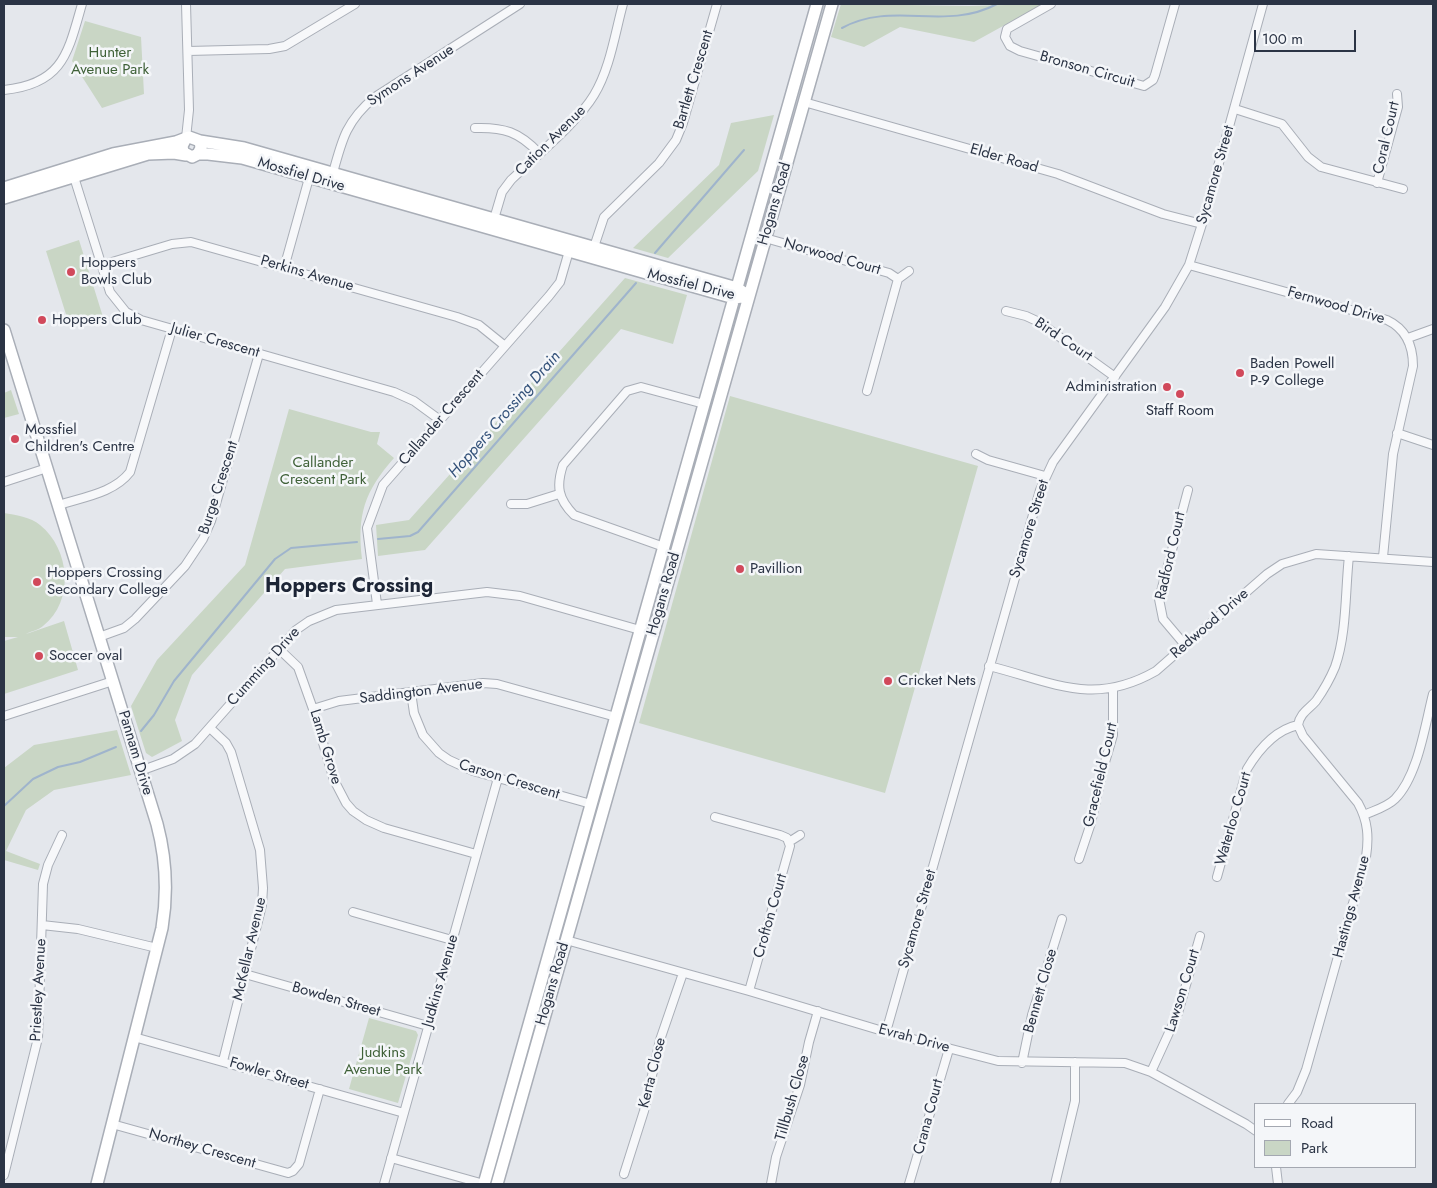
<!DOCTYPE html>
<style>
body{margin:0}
#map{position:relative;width:1437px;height:1188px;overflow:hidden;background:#e4e7ec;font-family:Jost,sans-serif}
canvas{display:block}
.frame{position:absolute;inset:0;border:5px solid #2b3445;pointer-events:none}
.legend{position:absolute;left:1254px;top:1103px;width:162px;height:65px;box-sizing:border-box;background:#f4f6f9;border:1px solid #a4a8b1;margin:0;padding:6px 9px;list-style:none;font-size:15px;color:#2b3445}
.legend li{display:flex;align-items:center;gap:10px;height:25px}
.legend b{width:25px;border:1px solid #a4a8b1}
.scale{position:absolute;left:1254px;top:30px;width:102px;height:22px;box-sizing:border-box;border:2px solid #2b3445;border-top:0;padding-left:6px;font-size:15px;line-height:18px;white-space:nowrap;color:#2b3445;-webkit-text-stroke:4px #f4f6f9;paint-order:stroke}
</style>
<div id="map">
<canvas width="1437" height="1188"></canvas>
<div class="frame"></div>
<ul class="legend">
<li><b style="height:6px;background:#fff"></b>Road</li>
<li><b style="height:14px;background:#c9d6c5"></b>Park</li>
</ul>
<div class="scale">100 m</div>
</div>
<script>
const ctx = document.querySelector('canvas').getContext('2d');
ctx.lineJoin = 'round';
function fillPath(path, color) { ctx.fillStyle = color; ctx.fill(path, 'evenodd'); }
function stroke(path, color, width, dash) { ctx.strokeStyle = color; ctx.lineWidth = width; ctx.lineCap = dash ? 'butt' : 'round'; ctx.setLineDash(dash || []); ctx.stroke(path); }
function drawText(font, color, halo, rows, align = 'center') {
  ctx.font = font + ' Jost,sans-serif'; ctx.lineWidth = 5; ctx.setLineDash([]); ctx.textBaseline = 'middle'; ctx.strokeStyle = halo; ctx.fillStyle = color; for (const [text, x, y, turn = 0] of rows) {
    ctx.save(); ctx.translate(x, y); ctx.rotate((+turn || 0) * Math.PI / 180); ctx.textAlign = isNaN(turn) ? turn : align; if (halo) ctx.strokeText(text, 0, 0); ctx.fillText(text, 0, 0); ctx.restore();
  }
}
const green = new Path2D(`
 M841 4 969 6 1043 4 974 42 900 27 864 47 831 37Z
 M85 21 141 37 144 94 102 108 72 61Z
 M774 115 758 171 668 258 633 248 719 165 731 123Z
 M79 240 103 317 70 327 46 251Z
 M625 278 687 295 673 344 621 329 425 550 378 556 376 525 409 520Z
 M11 390 19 414 4 418V393Z
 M730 396 978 466 885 793 639 723Z
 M289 409 371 432H380L377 444 394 458C364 492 357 515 362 559L285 569 192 675 175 720 182 741 152 757 146 753 131 706 157 660 245 565Z
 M4 513C15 515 31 517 40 525 70 549 75 601 43 626 39 630 31 631 26 634L64 621 78 670 4 694V641L18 637H4Z
 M117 730 131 775 54 790 26 810 6 851 40 864 38 870 4 860V768L34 745Z
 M369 1018 416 1031 418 1035 398 1103 349 1089Z`);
const stream = new Path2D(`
 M842 28C893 0 944 32 997 4
 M655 253 744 150
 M378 539 410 536 418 532 636 283
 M141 731 154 715 174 681 275 559 291 548 357 542
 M4 806 33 779 58 767 80 762 116 747`);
const street = new Path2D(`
 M186 4 189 110 186 138
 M1051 4 1007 29 1005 37 1010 46 1020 51 1144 86 1153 80 1155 75 1175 4
 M188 51 269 49 285 46 355 4
 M4 90C63 84 68 53 82 4
 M804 102 1058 174 1163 214 1202 224
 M1235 109 1282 124 1308 157 1321 167 1403 189
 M475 128C504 127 519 132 539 153
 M333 173C342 139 347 120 375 97L520 4
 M74 177 110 292 126 312 141 320 394 392 414 401 440 420
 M1377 183 1398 107 1397 94
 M494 219 502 192 511 180C535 157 578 122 594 95 610 69 615 33 623 4
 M765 238 889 273 898 279 867 391
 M594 247 604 217 659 163 676 140 683 123 717 4
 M102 265 172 244 191 242 457 317 479 325 505 346
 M1189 265 1387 320C1406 329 1413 345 1413 366L1393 454 1383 557
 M284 268 309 178
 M898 279 909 271
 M1006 311 1026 316 1039 322 1115 377
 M1408 338 1433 329
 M1397 433 1433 445
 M976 454 988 460 1045 476
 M4 482 47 468
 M511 504H527L559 494
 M59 505C83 497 114 493 130 472L172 329
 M664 547 574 515C558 499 556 486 563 465L627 391 641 387 704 404
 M377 604 367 528 383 485 549 296 560 282 569 251
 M99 637 124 628 135 619 185 566 203 539 211 521 259 354
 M1185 645 1163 619 1159 599 1188 490
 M278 648 298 667 313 709 334 780 346 803 353 811 366 820 384 828 476 854
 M989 666C1053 682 1093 707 1156 671L1267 574 1282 564 1316 554 1433 562
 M411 692 414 713 423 735 439 753 449 760 473 771 591 804
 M313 709 339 701 483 683 497 684 616 717
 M4 716 113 681
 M210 728 226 743 231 752 260 850 263 888 262 905 223 1061
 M140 771 173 759 195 744 296 630 309 621 336 610 487 592 520 596 640 630
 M1364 815C1375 810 1387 807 1395 799 1418 776 1425 725 1433 694
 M715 817 780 835 787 838 790 846 749 991
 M789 842 800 835
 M1079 859 1091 823 1103 769 1113 735V689
 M1217 877 1247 769C1259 749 1275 730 1298 725
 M353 912 452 940
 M42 925 78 929 157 948
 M566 940 749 991 886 1032 998 1061 1125 1063 1151 1072 1246 1124 1256 1131
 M245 974 428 1026
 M886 1032 1040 490 1053 462 1165 307 1189 265 1202 224 1263 4
 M134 1037 404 1113
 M1022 1063 1032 1015 1062 919
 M1151 1072 1178 1013 1200 936
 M1288 1104 1297 1092 1306 1070 1366 857C1369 837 1368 821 1358 803L1303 736 1298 725C1300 713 1309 709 1316 701 1323 691 1330 679 1335 667 1347 633 1345 592 1349 556
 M112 1124 288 1173 293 1171 299 1164 320 1089
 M391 1158 484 1184
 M1276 1167 1278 1184
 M624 1174 644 1111 660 1040 683 973
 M4 1175 38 1038 43 884 48 865 62 835
 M384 1184 498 778
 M771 1184 776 1157 800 1085 809 1042 818 1011
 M909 1184 949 1049
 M1055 1184 1075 1101V1062`);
const secondary = new Path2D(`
 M200 141 244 148 737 288 743 292
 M198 154H208L242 158 734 298 742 297
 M4 188 113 154 176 142 189 137 200 141 201 148 198 154 192 157 183 152 182 146 185 140
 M4 198 148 154 174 153 186 155
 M4 330 157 824C166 858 168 892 162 928L97 1184
 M484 1184 817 4
 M497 1184 832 4`);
const markers = [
 [71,272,5,"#d1495b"],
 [42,320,5,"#d1495b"],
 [1240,373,5,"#d1495b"],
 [1167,387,5,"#d1495b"],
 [1180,394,5,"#d1495b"],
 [15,439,5,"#d1495b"],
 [740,569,5,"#d1495b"],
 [37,582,5,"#d1495b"],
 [39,656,5,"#d1495b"],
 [888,681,5,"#d1495b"]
];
const parkNames = [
 ["Hunter",110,53],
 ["Avenue Park",110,70],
 ["Callander",323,463],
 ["Crescent Park",323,480],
 ["Judkins",383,1053],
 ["Avenue Park",383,1070]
];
const streetNames = [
 ["Bronson Circuit",1087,70,16],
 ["Symons Avenue",411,76,-33],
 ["Bartlett Crescent",694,80,-73],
 ["Coral Court",1387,138,-77],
 ["Cation Avenue",551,141,-45],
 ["Elder Road",1004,159,16],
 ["Mossfiel Drive",301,175,16],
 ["Sycamore Street",1216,175,-74],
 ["Hogans Road",775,204,-74],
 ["Norwood Court",832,257,16],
 ["Perkins Avenue",307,274,16],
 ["Mossfiel Drive",691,285,14],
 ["Fernwood Drive",1336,306,16],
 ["Bird Court",1063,340,34],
 ["Julier Crescent",215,341,16],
 ["Callander Crescent",442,418,-49],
 ["Burge Crescent",219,488,-72],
 ["Sycamore Street",1030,529,-73],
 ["Radford Court",1171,556,-77],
 ["Hogans Road",664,594,-74],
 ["Redwood Drive",1210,624,-41],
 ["Cumming Drive",264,667,-48],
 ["Saddington Avenue",421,692,-7],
 ["Lamb Grove",325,747,73],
 ["Pannam Drive",135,753,73],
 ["Gracefield Court",1101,775,-77],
 ["Carson Crescent",509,780,17],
 ["Waterloo Court",1234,819,-74],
 ["Hastings Avenue",1352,907,-75],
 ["Crofton Court",771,916,-74],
 ["Sycamore Street",918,919,-74],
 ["McKellar Avenue",250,949,-77],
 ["Judkins Avenue",441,981,-74],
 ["Hogans Road",553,984,-74],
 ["Priestley Avenue",39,990,-87],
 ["Bennett Close",1041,991,-74],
 ["Lawson Court",1183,991,-73],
 ["Bowden Street",336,1000,16],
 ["Evrah Drive",914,1039,15],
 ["Kerta Close",653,1073,-76],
 ["Fowler Street",269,1074,16],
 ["Tillbush Close",793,1098,-74],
 ["Crana Court",929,1117,-75],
 ["Northey Crescent",202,1149,16]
];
const poiNames = [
 ["Hoppers",81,263],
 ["Bowls Club",81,280],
 ["Hoppers Club",52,320],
 ["Baden Powell",1250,364],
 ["P-9 College",1250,381],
 ["Administration",1157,387,"right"],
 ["Staff Room",1180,411,"center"],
 ["Mossfiel",25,430],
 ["Children's Centre",25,447],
 ["Pavillion",750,569],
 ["Hoppers Crossing",47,573],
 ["Secondary College",47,590],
 ["Soccer oval",49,656],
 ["Cricket Nets",898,681]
];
const waterNames = [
 ["Hoppers Crossing Drain",505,415,-49]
];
const districtNames = [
 ["Hoppers Crossing",349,587]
];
fillPath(green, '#c9d6c5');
stroke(stream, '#9fb4cc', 2);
stroke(street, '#a9aeb7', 10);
stroke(secondary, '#a9aeb7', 14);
stroke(street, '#f7f8fa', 8);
stroke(secondary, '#fff', 11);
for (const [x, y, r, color] of markers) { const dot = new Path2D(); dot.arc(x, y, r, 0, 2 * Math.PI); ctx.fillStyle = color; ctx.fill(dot); stroke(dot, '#f4f6f9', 2); }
drawText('15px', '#3f6138', '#f4f6f9', parkNames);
drawText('15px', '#2b3445', '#f4f6f9', streetNames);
drawText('15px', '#2b3445', '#f4f6f9', poiNames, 'left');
drawText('italic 16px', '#34527a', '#f4f6f9', waterNames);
drawText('bold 20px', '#1d2536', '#f4f6f9', districtNames);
</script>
